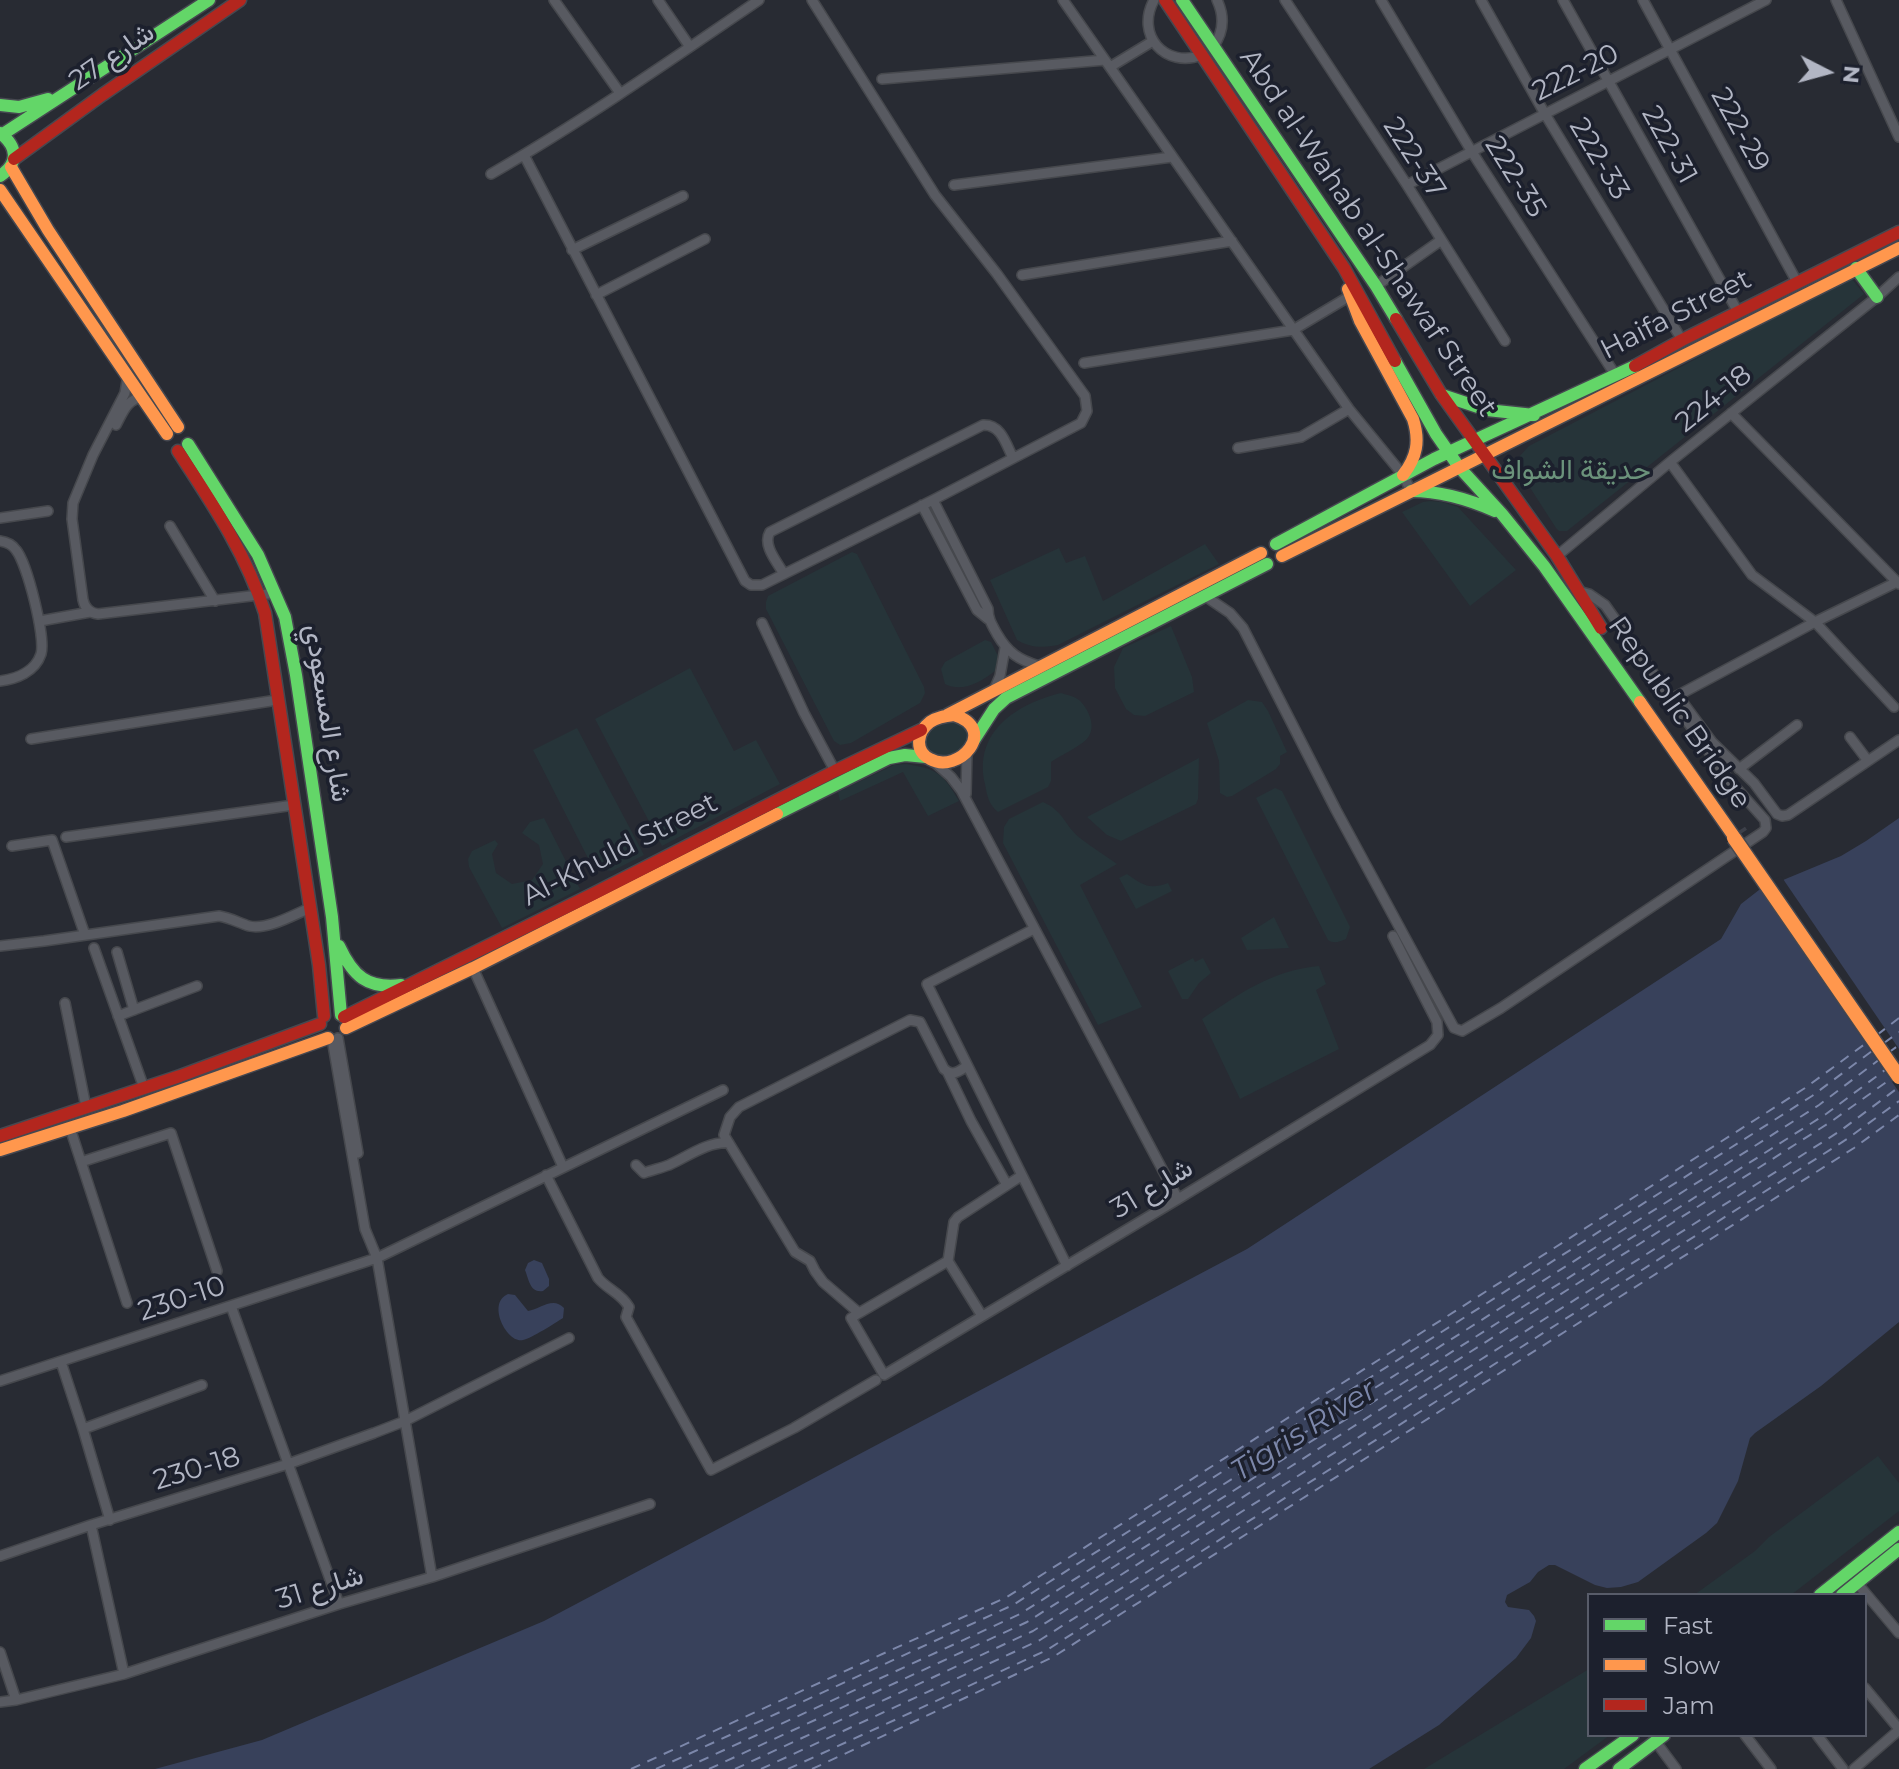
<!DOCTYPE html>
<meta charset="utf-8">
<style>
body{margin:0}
#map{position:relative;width:1899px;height:1769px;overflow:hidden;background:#282b33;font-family:Montserrat,sans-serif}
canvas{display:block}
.legend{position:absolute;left:1587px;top:1593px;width:280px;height:144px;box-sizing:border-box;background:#1c202d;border:2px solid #585c69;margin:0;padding:10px 14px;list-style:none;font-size:24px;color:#b2b6c4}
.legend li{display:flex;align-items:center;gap:16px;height:40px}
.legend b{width:40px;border:2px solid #585c69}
.north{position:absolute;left:1787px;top:32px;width:80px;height:80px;-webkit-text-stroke:6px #1c202d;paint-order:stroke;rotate:96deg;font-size:22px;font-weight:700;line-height:32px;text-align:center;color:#b2b6c4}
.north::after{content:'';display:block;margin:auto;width:28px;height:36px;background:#b2b6c4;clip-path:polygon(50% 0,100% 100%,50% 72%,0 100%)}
</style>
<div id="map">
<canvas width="1899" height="1769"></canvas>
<ul class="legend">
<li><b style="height:10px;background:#63d668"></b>Fast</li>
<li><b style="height:10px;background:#ff974d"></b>Slow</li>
<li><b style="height:10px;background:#b3261e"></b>Jam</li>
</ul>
<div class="north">N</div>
</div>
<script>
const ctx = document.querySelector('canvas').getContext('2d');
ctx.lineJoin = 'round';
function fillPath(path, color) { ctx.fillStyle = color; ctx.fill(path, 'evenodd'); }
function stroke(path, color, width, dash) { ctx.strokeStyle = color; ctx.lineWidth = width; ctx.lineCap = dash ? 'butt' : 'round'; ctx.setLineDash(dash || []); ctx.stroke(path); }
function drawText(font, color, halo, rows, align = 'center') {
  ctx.font = font + ' Montserrat,Vazirmatn,sans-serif'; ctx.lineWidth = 7; ctx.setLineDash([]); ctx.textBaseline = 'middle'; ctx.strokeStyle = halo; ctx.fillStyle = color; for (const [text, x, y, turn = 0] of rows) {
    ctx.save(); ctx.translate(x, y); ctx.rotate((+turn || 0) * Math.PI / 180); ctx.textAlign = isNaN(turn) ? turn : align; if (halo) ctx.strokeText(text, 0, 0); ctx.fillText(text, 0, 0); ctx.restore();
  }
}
const green = new Path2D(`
 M1851 278 1864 294 1567 531H1559L1556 528 1516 466 1517 459 1529 446Z
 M1430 501 1442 502 1458 507 1516 570 1470 606 1402 512 1423 502Z
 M1205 544 1219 564 1058 645C1042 648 1031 648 1017 640L990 580 1059 548 1066 563 1085 556 1103 601Z
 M852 552 857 554 924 687 925 693 920 703 851 743 840 745 834 741 766 609V602L768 596Z
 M1171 626 1192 677 1194 692 1145 716 1134 715 1126 709 1115 688 1114 667 1123 648Z
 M985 640 991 642 998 656 995 671C981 682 962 693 945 684L941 669 945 662Z
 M690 668 734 751 756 740 780 784 662 846 595 719Z
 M1061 693C1067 695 1074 696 1079 700 1088 708 1096 725 1089 736 1084 745 1061 755 1051 762V781L1048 787 998 812C989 805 987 796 985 784 973 732 1016 704 1061 693Z
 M1248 700 1262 702 1268 711 1287 752 1280 756V764L1276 769 1232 796 1227 797 1220 793 1219 761 1207 723Z
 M954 720C958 722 963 724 966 727 980 743 950 762 936 757 932 756 929 753 925 750L922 737 935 723Z
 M577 728 644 855 612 871 593 868 533 750Z
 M1199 758 1198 799 1196 804 1121 841 1107 835 1087 817Z
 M906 764C938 769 943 774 959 801L928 816 903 772 840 801 838 792 894 765Z
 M1275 788 1282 791 1350 927 1346 939C1339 942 1334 944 1328 940L1256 798Z
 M1043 802C1065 812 1063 824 1080 838 1091 847 1105 855 1117 864L1080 885 1142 1007 1098 1025 1003 843 1004 827 1009 819Z
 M544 818 580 889 502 928 469 867 468 859 472 851 495 840 498 844 492 854 496 873 512 884 532 880 543 864 539 845 522 833 530 822Z
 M1127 874C1143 885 1149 890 1168 883L1172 891 1136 909 1119 878Z
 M1274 917 1289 948 1247 950 1241 938Z
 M1193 958 1195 962 1203 958 1211 973 1199 983 1188 999H1182L1168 971Z
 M1319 966 1326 984 1316 990 1339 1049 1240 1099 1202 1019C1239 994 1272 970 1319 966Z
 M1878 1456 1899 1483V1511L1791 1595H1694L1755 1551 1769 1537Z
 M1589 1669V1735H1610L1564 1769H1424Z`);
const water = new Path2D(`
 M1899 818V1322L1821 1386 1755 1433 1750 1438 1738 1481 1717 1523 1706 1533 1638 1582 1621 1587 1607 1588 1595 1585 1555 1565H1549L1538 1572 1530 1582 1507 1595 1505 1602 1508 1607 1529 1610 1534 1616 1536 1621 1531 1638 1516 1658 1439 1725 1369 1769H155L262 1740 544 1621 1247 1249 1721 939 1741 904 1759 890 1841 856 1866 841Z
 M534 1260 542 1263 549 1279V1286L543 1291C530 1293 529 1280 525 1270L528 1263Z
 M508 1294 515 1295 528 1311C540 1309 553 1296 564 1308L563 1318C555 1323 532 1338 523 1340 507 1344 486 1303 508 1294Z`);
const pier = new Path2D(`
 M1781 876 1899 1049V1092L1758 886Z`);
const ferry = new Path2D(`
 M1877 1035 1899 1018
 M1884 1043 1899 1032
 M1888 1053 1899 1045
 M631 1769 1007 1597 1805 1088 1869 1041
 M656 1769 1013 1605 1812 1096 1872 1051
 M683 1769 1020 1614 1819 1105 1880 1059
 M709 1769 1027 1622 1826 1114 1885 1070
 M735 1769 1033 1631 1832 1121 1892 1078
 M761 1769 1040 1640 1840 1131 1899 1087
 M788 1769 1047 1650 1847 1139 1899 1101
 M812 1769 1053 1657 1854 1148 1899 1115`);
const secondaryTunnel = new Path2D(`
 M1740 830 1742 833`);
const street = new Path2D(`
 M554 0 620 93
 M658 0 690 47
 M1063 0 1349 409 1403 475 1411 491
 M1154 0C1135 35 1165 69 1202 55
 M1285 0 1407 185 1505 341
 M1381 0 1472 152 1616 376
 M1481 0 1545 114 1682 340
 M1563 0 1738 312
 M1643 0 1797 282
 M1836 0 1899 137
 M1213 47C1224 32 1225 17 1217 0
 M1110 67 1153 41
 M882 79 1105 60
 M524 155 745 581 751 585H762L933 500 1081 423 1087 411 1085 396 997 274 935 195 812 0
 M491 174C583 121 671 60 759 0
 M954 185 1172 157
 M1407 185 1766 0
 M572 250 683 196
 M1022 275 1232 241
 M1376 286 1440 241
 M596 295 705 239
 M1084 363 1293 330 1350 296
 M128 375 125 393 93 455 73 503 72 519 83 600C85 609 90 613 98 614L276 593
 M1731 413 1899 584
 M116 425C123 412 127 399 143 397
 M1238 448 1301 437 1349 409
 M1670 462 1752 575 1815 622 1894 707
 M933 500 988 609C988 619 992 625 997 634 1008 653 1019 660 1039 666
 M922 505 977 610 988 619
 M0 518 48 511
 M170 526 215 601
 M0 541C7 542 12 544 16 550 27 563 46 638 41 654 35 672 16 679 0 681
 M1557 556 1670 462 1877 297 1899 277
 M784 574C777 562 762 545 770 532L983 425C1001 424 1006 444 1013 458
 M1205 596 1230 613 1243 628 1336 810 1454 1028 1462 1031 1501 1008 1763 832 1766 828 1765 820 1728 779 1605 605 1589 594 1578 591
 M40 621 90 612
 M762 623 804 713 835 771
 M994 690 1000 676 1005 648
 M1678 696 1712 742 1754 783 1777 814 1782 816 1788 815 1899 740
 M1673 698 1815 622 1897 582
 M1850 737 1868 761
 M31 739 277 700
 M932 760 951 777 961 790 1178 1199
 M1739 769 1797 725
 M966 794 967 752
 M66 837 294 805
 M12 846 52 840 85 935
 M1034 929 927 984 1067 1266
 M0 946 44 941 219 916C231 918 239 923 249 926 268 930 293 915 310 908
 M94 948 144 1088
 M117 952 134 1010
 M473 968 563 1167
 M65 1003 86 1107
 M118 1016 197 986
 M338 1038 358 1153
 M332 1039 365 1229 377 1258 432 1577
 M967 1066C959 1071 953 1077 944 1069L920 1022 910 1020 739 1107 730 1117 724 1135 795 1252 810 1261 815 1271 823 1282 859 1313 948 1261 954 1222 958 1217 1021 1176
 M948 1073 971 1121 1007 1185
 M70 1128 127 1303
 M81 1162 171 1133 217 1271
 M636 1165 644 1173C652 1170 661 1168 669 1165 687 1157 708 1141 729 1143
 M546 1175 598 1278C608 1290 621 1293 629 1307L626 1317 711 1470 794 1428 876 1380
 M948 1261 982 1316
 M231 1306 339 1604
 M859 1313 851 1318 884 1375 1178 1199 1430 1045 1438 1035 1437 1022 1393 936
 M61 1362 83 1429 110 1520
 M0 1381 377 1258 723 1090
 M83 1429 202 1385
 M91 1525 124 1674
 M0 1556 91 1525 288 1464 374 1433 405 1421 569 1338
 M1857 1583 1899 1633
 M0 1652 16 1700
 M1865 1688 1899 1729
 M0 1702 16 1700 124 1674 339 1604 432 1577 650 1504
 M1745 1735 1771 1769
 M1817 1735 1843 1769
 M1656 1742 1676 1769
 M1854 1769 1899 1730`);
const fast = new Path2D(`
 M1182 0 1376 286 1396 319
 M0 105 19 107 48 99
 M0 133C18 147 19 163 0 176
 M3 134 209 0
 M1856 268 1877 297
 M1395 361 1436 434 1459 467 1502 514 1544 566 1640 702
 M1442 395 1487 410 1534 415
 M188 444 258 555 285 617 296 675 332 917 341 1015
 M1411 491C1441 491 1468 499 1495 511
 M1276 544 1434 459 1635 366
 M974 740 994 709 1006 698 1267 564
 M777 814 889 758 905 755 926 757
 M339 946C353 976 367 989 401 985
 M1820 1595 1899 1532
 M1842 1595 1899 1549
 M1585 1769 1633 1735
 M1619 1769 1664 1735`);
const slow = new Path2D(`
 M11 167 48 230 178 427
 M0 190 167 434
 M1348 289 1360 321 1413 419C1420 441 1417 457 1403 475
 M1282 556 1899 248
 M1640 702 1733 835
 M947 715 1261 553
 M954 715C999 729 959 775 930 759 914 751 917 732 930 722 937 717 945 716 954 715Z
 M346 1028 473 968 777 814
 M0 1150 123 1111 328 1038`);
const jam = new Path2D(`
 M1165 0 1344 268 1395 361
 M14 159 102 95 240 0
 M1396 319 1441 394 1557 556 1601 628
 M1635 366 1682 340 1899 232
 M178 451C212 503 246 553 265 613L319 965 324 1016
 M344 1017 593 894 835 771 921 730
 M0 1136 180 1076 320 1024`);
const slowBridge = new Path2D(`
 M1734 838 1899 1077`);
const streetNames = [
 ["شارع 27",112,57,-35],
 ["222-20",1576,73,-27],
 ["222-29",1740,130,61],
 ["222-31",1669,145,61],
 ["222-37",1414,158,57],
 ["222-33",1599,159,59],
 ["222-35",1515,177,58],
 ["Abd al-Wahab al-Shawaf Street",1368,233,56],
 ["Haifa Street",1676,315,-27],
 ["224-18",1714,399,-39],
 ["شارع المسعودي",327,713,81],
 ["Republic Bridge",1679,713,55],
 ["Al-Khuld Street",620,850,-27],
 ["شارع 31",1152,1189,-31],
 ["230-10",182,1299,-18],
 ["230-18",197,1469,-17],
 ["شارع 31",320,1588,-17]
];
const parkNames = [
 ["حديقة الشواف",1571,471]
];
const waterNames = [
 ["Tigris River",1304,1431,-32]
];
fillPath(green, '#263439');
fillPath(water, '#38415b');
fillPath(pier, '#282b33');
stroke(ferry, '#7c87aa', 2, [10, 8]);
stroke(secondaryTunnel, '#3d4049', 12, [12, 6]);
stroke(street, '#46484d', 12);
stroke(fast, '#464850', 15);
stroke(slow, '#464850', 15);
stroke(jam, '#464850', 15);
stroke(street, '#585a61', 9);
stroke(fast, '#63d668', 12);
stroke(slow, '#ff974d', 12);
stroke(jam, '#b3261e', 12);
stroke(slowBridge, '#464850', 17, []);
stroke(slowBridge, '#ff974d', 14);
drawText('28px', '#b2b6c4', '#1c202d', streetNames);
drawText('28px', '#6b937b', '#1c202d', parkNames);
drawText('italic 30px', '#7c87aa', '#1c202d', waterNames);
</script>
